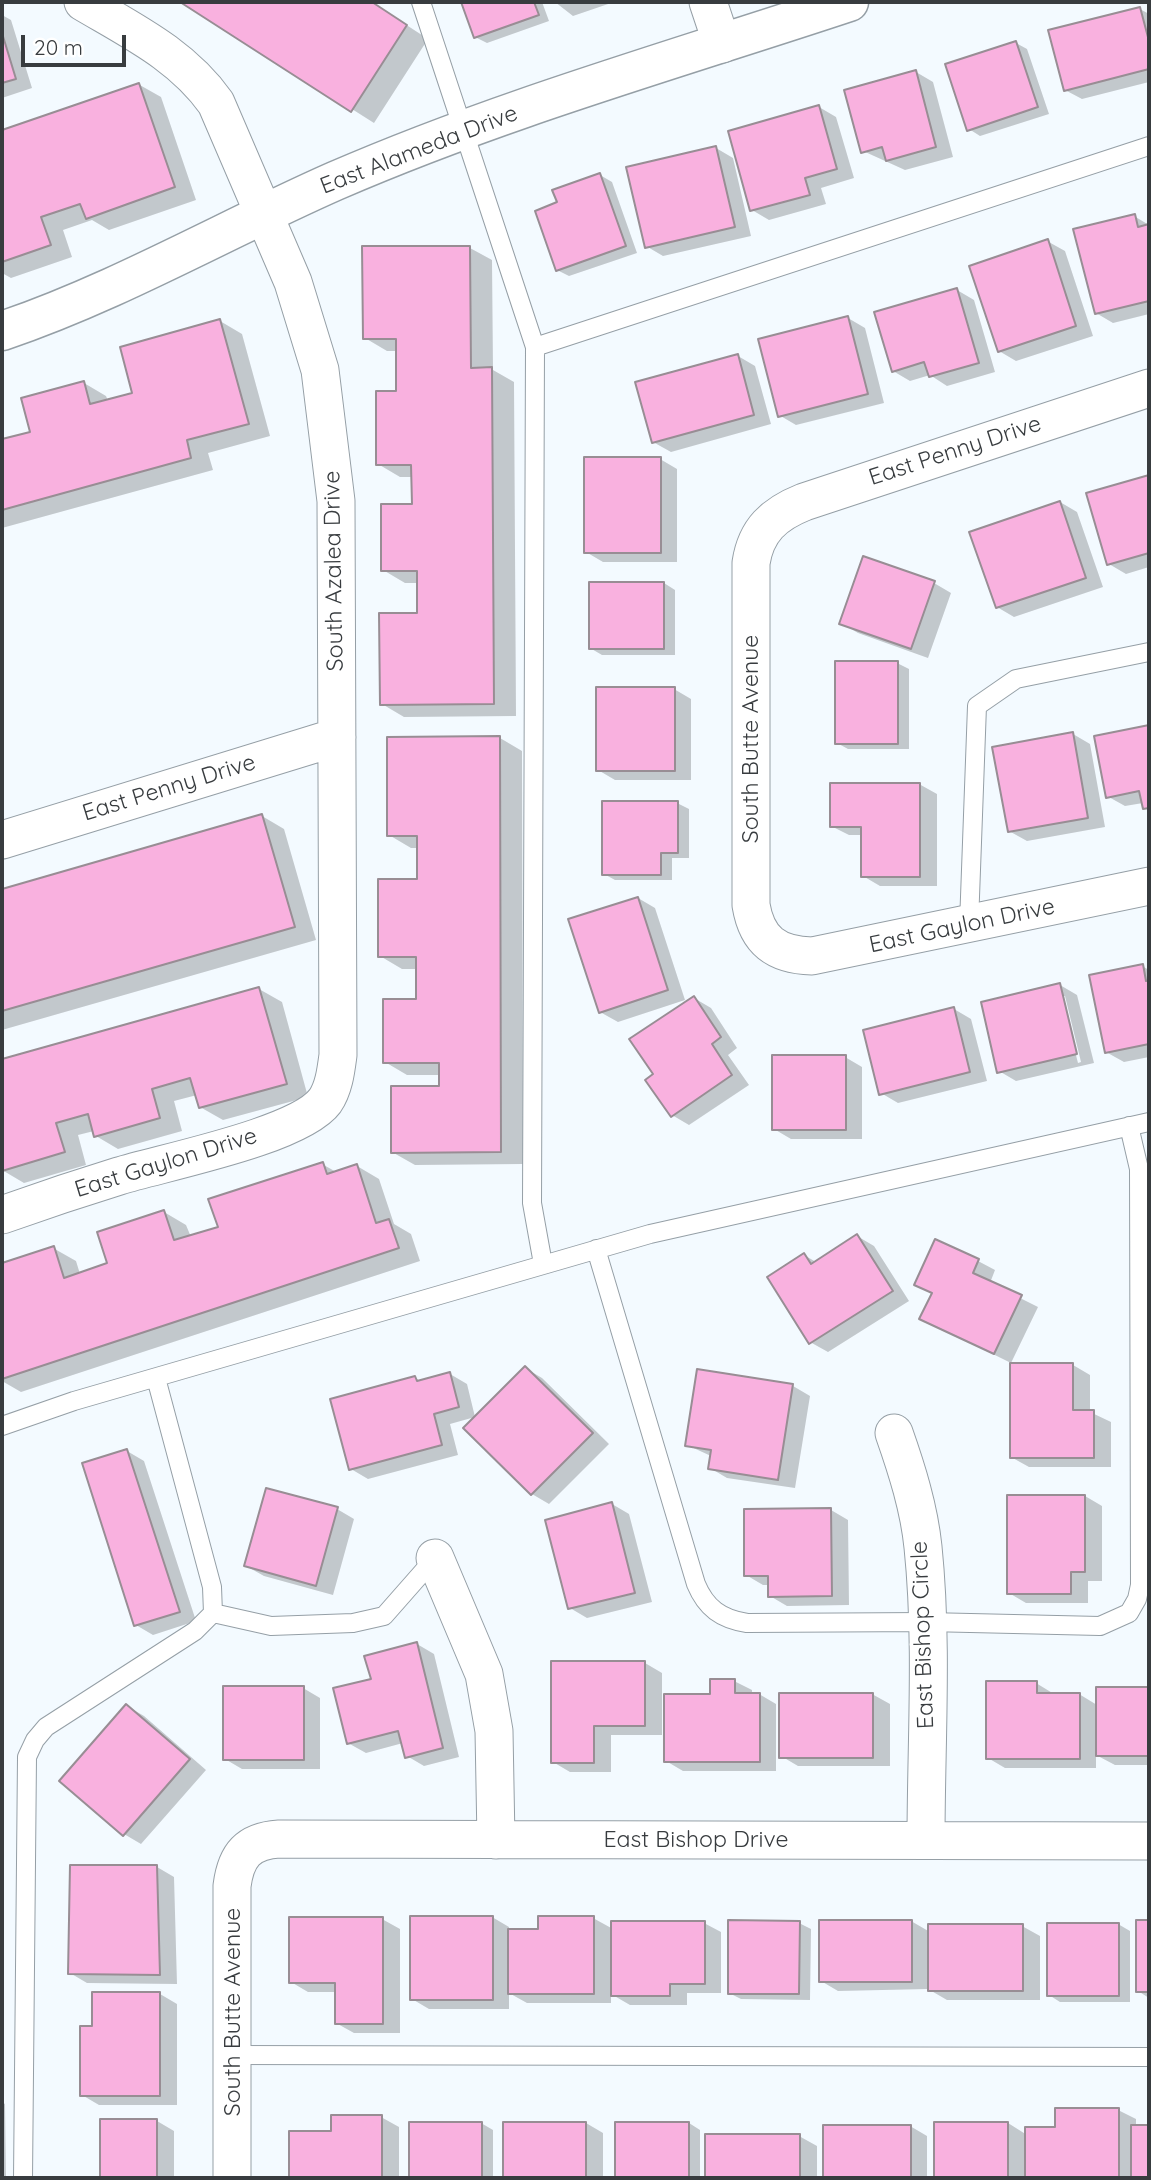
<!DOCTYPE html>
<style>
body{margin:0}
#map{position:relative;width:1151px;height:2180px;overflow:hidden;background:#f3faff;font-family:Quicksand,sans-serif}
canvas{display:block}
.frame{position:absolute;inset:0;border:4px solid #383c3f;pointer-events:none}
.scale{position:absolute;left:21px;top:35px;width:105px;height:32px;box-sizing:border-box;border:4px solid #383c3f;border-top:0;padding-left:9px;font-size:21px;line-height:24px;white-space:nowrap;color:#383c3f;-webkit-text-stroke:5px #fff;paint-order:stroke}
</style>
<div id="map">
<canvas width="1151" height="2180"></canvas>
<div class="frame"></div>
<div class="scale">20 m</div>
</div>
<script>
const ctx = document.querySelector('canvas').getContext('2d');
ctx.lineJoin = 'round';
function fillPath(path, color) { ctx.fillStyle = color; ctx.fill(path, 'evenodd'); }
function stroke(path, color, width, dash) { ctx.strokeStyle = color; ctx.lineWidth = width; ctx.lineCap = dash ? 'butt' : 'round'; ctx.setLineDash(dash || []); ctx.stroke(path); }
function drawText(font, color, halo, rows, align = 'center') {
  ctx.font = font + ' Quicksand,sans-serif'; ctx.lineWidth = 7; ctx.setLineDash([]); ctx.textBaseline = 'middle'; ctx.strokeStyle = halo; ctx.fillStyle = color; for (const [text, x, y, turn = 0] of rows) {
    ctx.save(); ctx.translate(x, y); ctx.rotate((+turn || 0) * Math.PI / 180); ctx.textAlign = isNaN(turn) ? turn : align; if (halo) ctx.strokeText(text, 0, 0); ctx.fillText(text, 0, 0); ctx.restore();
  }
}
const shadow = new Path2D(`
 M183 2H371L428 39 374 123Z
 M463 2H542L549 21 487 43 475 37Z
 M555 2H614L573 16Z
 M1140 9 1149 14V82L1082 99 1065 90Z
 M2 15 11 20 32 88 2 98Z
 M1016 43 1027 49 1049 114 980 136 969 129Z
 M916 72 933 82 953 157 905 170 863 151Z
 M138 84 161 97 196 200 109 230 92 220 63 230 72 257 11 278 2 273V132Z
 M819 107 836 117 854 178 821 188 826 204 769 220 752 210Z
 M716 148 733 158 751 236 663 256 646 246Z
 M600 175 612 182 637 253 569 276 557 270 559 203Z
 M1134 216 1149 225V314L1113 323 1096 313Z
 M1047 241 1065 251 1093 336 1016 361 999 351Z
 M470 248 492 260 493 370 514 382 516 716 404 717 382 704 419 615V583H405L383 570 414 506 413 477H400L378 464 398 393V351H387L365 338Z
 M957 290 974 300 995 372 947 386 930 375 910 381 893 371Z
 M848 318 865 328 884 403 796 425 779 415Z
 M220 321 242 334 270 436 208 453 213 470 2 528V441L32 433 84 383 106 396 108 401 134 394Z
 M738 356 755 366 771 424 671 452 653 442Z
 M660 459 677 469V562H603L586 552Z
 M1149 476V567L1126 574 1109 564 1088 494Z
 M1060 502 1077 512 1103 587 1014 617 997 607Z
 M664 583 675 590V655H602L590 648Z
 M934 583 951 593 928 658 858 633 841 623Z
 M897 663 909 669V749H848L837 743Z
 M674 689 691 699V780H615L598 770Z
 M1149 727V811L1143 803 1125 806 1107 796 1096 738Z
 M1073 734 1090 744 1105 827 1027 841 1009 831Z
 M500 738 522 751 523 1164 415 1165 392 1152 441 1088V1075H407L385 1062 418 1001V969H402L380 956 419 881V848H411L389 835Z
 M919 784 937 794V886H880L863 876V835H849L831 826Z
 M677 803 689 809V858H672V880H615L604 874Z
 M262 816 284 829 316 940 2 1030V890Z
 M638 898 655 908 685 1000 618 1022 600 1012Z
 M1142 966 1149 970V1057L1124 1062 1106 1052Z
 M1060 985 1077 995 1094 1063 1016 1081 999 1071ZM1061 996H1065L1081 1062 1078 1063Z
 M259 989 282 1002 308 1097 223 1120 200 1107 197 1095 174 1101 182 1131 118 1149 96 1136 94 1131 78 1135 86 1165 24 1183 2 1170V1061Z
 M694 998 711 1008 737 1048 728 1055 749 1085 689 1125 672 1115 656 1075Z
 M954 1009 971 1019 987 1081 898 1103 881 1093Z
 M845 1057 862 1067V1139H791L774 1129Z
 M322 1164 338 1173 357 1166 379 1179 394 1224 411 1234 420 1261 21 1392 2 1381V1265L53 1248 76 1261 80 1274 110 1264 164 1212 186 1225 191 1237 220 1228Z
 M857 1236 874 1246 909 1301 828 1352 810 1342 804 1255 816 1262Z
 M978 1261 995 1270 990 1283 1038 1307 1011 1363 922 1319 933 1294 916 1284Z
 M1073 1365 1090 1375V1412L1111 1422V1467H1029L1011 1457Z
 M525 1368 542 1378 609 1444 549 1504 532 1494Z
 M450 1374 467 1384 475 1417 450 1424 458 1455 368 1479 351 1469 415 1378 422 1382Z
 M793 1386 810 1396 795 1488 727 1478 710 1468 711 1456 687 1445Z
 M127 1451 144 1461 196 1621 153 1635 136 1625Z
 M1085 1496 1102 1506V1581H1088V1603H1026L1009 1593Z
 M612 1504 629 1514 652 1602 587 1618 570 1608Z
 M337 1509 354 1519 333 1595 264 1576 246 1566Z
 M831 1510 848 1520 849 1605 787 1606 770 1596V1585H763L746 1575Z
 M417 1644 434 1654 459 1757 424 1766 407 1756 403 1743 366 1753 348 1743 373 1681Z
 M645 1663 662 1673V1735H611V1772H570L553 1762Z
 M734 1681 752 1690V1694H759L776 1704V1771H683L666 1761 712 1696Z
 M1036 1683 1054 1694H1079L1097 1705V1689H1149V1765H1115L1096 1755V1768H1005L988 1758Z
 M303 1688 320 1698V1769H242L225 1759Z
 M872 1694 890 1704V1766H798L781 1756Z
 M127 1706 144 1716 206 1770 141 1844 124 1834Z
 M2 1826 4 1827 3 1929H2Z
 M157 1867 174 1877 177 1984 87 1983 70 1973Z
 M492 1917 509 1927V1931H539L593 1918 613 1929 704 1923 721 1932V1993H687V2005H630L611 1994V2003H527L509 1993V2009H429L412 1999Z
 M382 1919 400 1929V2033H354L336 2023V1992H308L291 1982Z
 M911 1921 930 1932 1022 1926 1040 1936V2000H947L928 1989 838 1991 821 1981Z
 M1138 1921H1149V1998L1138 1991Z
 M799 1923 811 1929 810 2000 741 1999 729 1993Z
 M1118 1924 1130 1931V2002H1060L1049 1995Z
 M160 1994 177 2004V2105H99L82 2095 94 2028Z
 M2 2102 5 2104 6 2178H2Z
 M1118 2110 1136 2119V2126H1149V2178H936V2123H1008L1027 2135Z
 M381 2117 399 2127V2178H291V2133H333Z
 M102 2121H157L174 2131V2178H102Z
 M411 2123H481L493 2130V2178H411Z
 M504 2123H586L603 2133V2178H504Z
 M617 2123H689L700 2130V2178H617Z
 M825 2126H910L927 2136V2178H825Z
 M706 2136H799L817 2146V2178H706Z`);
const building = new Path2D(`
 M180 2H372L407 25 351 112Z
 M461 2H534L539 15 474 38Z
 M1140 7 1149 41V69L1064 91 1048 30Z
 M2 33 16 79 2 83Z
 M1016 41 1038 107 967 131 945 64Z
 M916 70 936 147 886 161 882 147 861 153 844 90Z
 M139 83 175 187 86 219 80 204 41 217 51 245 2 262V130Z
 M819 105 837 169 805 178 810 195 750 211 728 131Z
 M716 146 735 227 645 248 626 167Z
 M600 173 626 246 556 271 535 211 557 202 552 190Z
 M1135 214 1138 227 1149 224V301L1095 314 1073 229Z
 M1048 239 1076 326 998 352 969 266Z
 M362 246H470L471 368 492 367 494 704 380 705 379 613H417V571H381V504H412L411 465H376V391H396V339H363Z
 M957 288 979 363 929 377 924 362 892 372 874 312Z
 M848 316 868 394 778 417 758 339Z
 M220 319 249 424 187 440 191 458 2 510V439L30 432 21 398 84 381 90 404 132 393 120 347Z
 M738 354 754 415 652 443 635 382Z
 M584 457H661V553H584Z
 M1149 475V553L1107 565 1086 493Z
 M1060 501 1086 578 996 608 969 532Z
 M863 556 935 581 911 649 839 624Z
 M589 582H664V649H589Z
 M835 661H898V744H835Z
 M596 687H675V771H596Z
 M1149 725V808L1143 809 1139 791 1106 798 1094 736Z
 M1073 732 1088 818 1008 832 992 747Z
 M500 736 501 1152 391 1153V1086H439V1063H383V999H416V957H378V879H417V836H387V737Z
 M830 783H920V877H861V827H830Z
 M602 801H678V853H661V875H602Z
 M262 814 295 927 2 1011V889Z
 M638 897 668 990 599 1013 568 919Z
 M1143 964 1146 981 1149 980V1044L1105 1053 1089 975Z
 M1060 983 1077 1054 997 1073 981 1002Z
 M259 987 287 1084 199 1108 190 1078 152 1089 160 1118 94 1137 88 1114 56 1123 65 1152 2 1171V1059Z
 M694 996 721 1037 712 1044 732 1075 671 1117 645 1080 653 1074 629 1039Z
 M954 1007 970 1072 879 1095 863 1030Z
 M772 1055H846V1130H772Z
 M323 1162 327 1174 357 1164 376 1223 389 1219 399 1248 2 1379V1263L54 1246 64 1278 107 1263 97 1232 164 1210 174 1240 218 1227 208 1199Z
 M857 1234 893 1291 809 1344 767 1277 804 1253 811 1264Z
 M935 1239 979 1259 973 1273 1022 1295 994 1354 919 1319 932 1293 914 1285Z
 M1010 1363H1073V1410H1094V1458H1010Z
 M525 1366 593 1433 531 1495 463 1428Z
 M697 1369 793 1384 778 1480 708 1469 711 1450 685 1446Z
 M450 1372 459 1407 434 1414 442 1445 349 1470 330 1399 415 1376 417 1381Z
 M127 1449 180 1612 134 1626 82 1463Z
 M266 1488 338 1507 316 1586 244 1566Z
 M1007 1495H1085V1572H1071V1594H1007Z
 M612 1502 635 1593 568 1609 545 1520Z
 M831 1508 832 1596 768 1597V1576H744V1509Z
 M417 1642 443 1748 405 1758 398 1731 347 1744 333 1688 371 1679 364 1656Z
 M551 1661H645V1726H594V1763H551Z
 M710 1679H735V1693H760V1762H664V1694H710Z
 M986 1681H1037V1693H1080V1759H986Z
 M223 1686H304V1760H223Z
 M1096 1687H1149V1756H1096Z
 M779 1693H873V1758H779Z
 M126 1704 190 1759 123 1836 59 1781Z
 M70 1865H157L160 1975 68 1974Z
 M410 1916H493V2000H410Z
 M538 1916H594V1994H508V1929H538Z
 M289 1917H383V2024H335V1983H289Z
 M728 1920 800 1921 799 1994H728Z
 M819 1920H912V1982H819Z
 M1136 1920H1149V1992H1136Z
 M611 1921H705V1984H670V1996H611Z
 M1047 1923H1119V1996H1047Z
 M928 1924H1023V1991H928Z
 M92 1992H160V2096H80V2026H92Z
 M1055 2108H1119V2178H1025V2127H1055Z
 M331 2115H382V2178H289V2131H331Z
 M100 2119H157V2178H100Z
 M409 2122H482V2178H409Z
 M503 2122H586V2178H503Z
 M615 2122H689V2178H615Z
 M934 2122H1008V2178H934Z
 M823 2125H911V2178H823Z
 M1131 2125H1149V2178H1131Z
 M705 2134H800V2178H705Z`);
const service = new Path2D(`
 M421 2 535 347 532 1203 543 1264
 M535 347 1149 146
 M969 924 977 706 1016 679 1149 652
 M596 1249 696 1584C706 1608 721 1619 747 1623L927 1622 1100 1626 1129 1613 1137 1599 1140 1585 1139 1169 1129 1126
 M2 1426 74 1401 650 1234 1149 1122
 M213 1613 271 1626 353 1623 384 1616 435 1558
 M234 2055 1149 2057
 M23 2178 27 1757 35 1740 46 1727 195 1631 213 1613 212 1587 156 1378`);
const minor = new Path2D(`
 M708 2 722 44
 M1149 388 804 502C774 514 756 530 751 563V905C757 941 776 955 812 956L1149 886
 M2 840 337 737
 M2 1215C41 1201 80 1188 119 1176 165 1162 299 1136 325 1101 334 1088 336 1070 338 1055L336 501 320 370 293 282 216 103C182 55 132 31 83 2
 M894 1433C907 1470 919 1508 923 1547 933 1644 926 1743 926 1840
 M435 1558 484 1674 494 1731 496 1840
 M232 2178V1886C236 1855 248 1841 279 1839L1149 1841`);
const tertiary = new Path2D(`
 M2 331C117 292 224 230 335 181 501 109 677 59 849 2`);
const streetNames = [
 ["East Alameda Drive",419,150,-21],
 ["East Penny Drive",955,451,-18],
 ["South Azalea Drive",334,571,-91],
 ["South Butte Avenue",751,739,-90],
 ["East Penny Drive",169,788,-17],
 ["East Gaylon Drive",962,926,-12],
 ["East Gaylon Drive",166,1163,-17],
 ["East Bishop Circle",923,1635,-92],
 ["East Bishop Drive",696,1840],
 ["South Butte Avenue",233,2012,-90]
];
fillPath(shadow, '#0003');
fillPath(building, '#f9b1df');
stroke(building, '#988d94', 2);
stroke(service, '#959fa6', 20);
stroke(minor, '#959fa6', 39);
stroke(tertiary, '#959fa6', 41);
stroke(service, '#fff', 18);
stroke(minor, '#fff', 37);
stroke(tertiary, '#fff', 38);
drawText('23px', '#383c3f', '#fff', streetNames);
</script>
